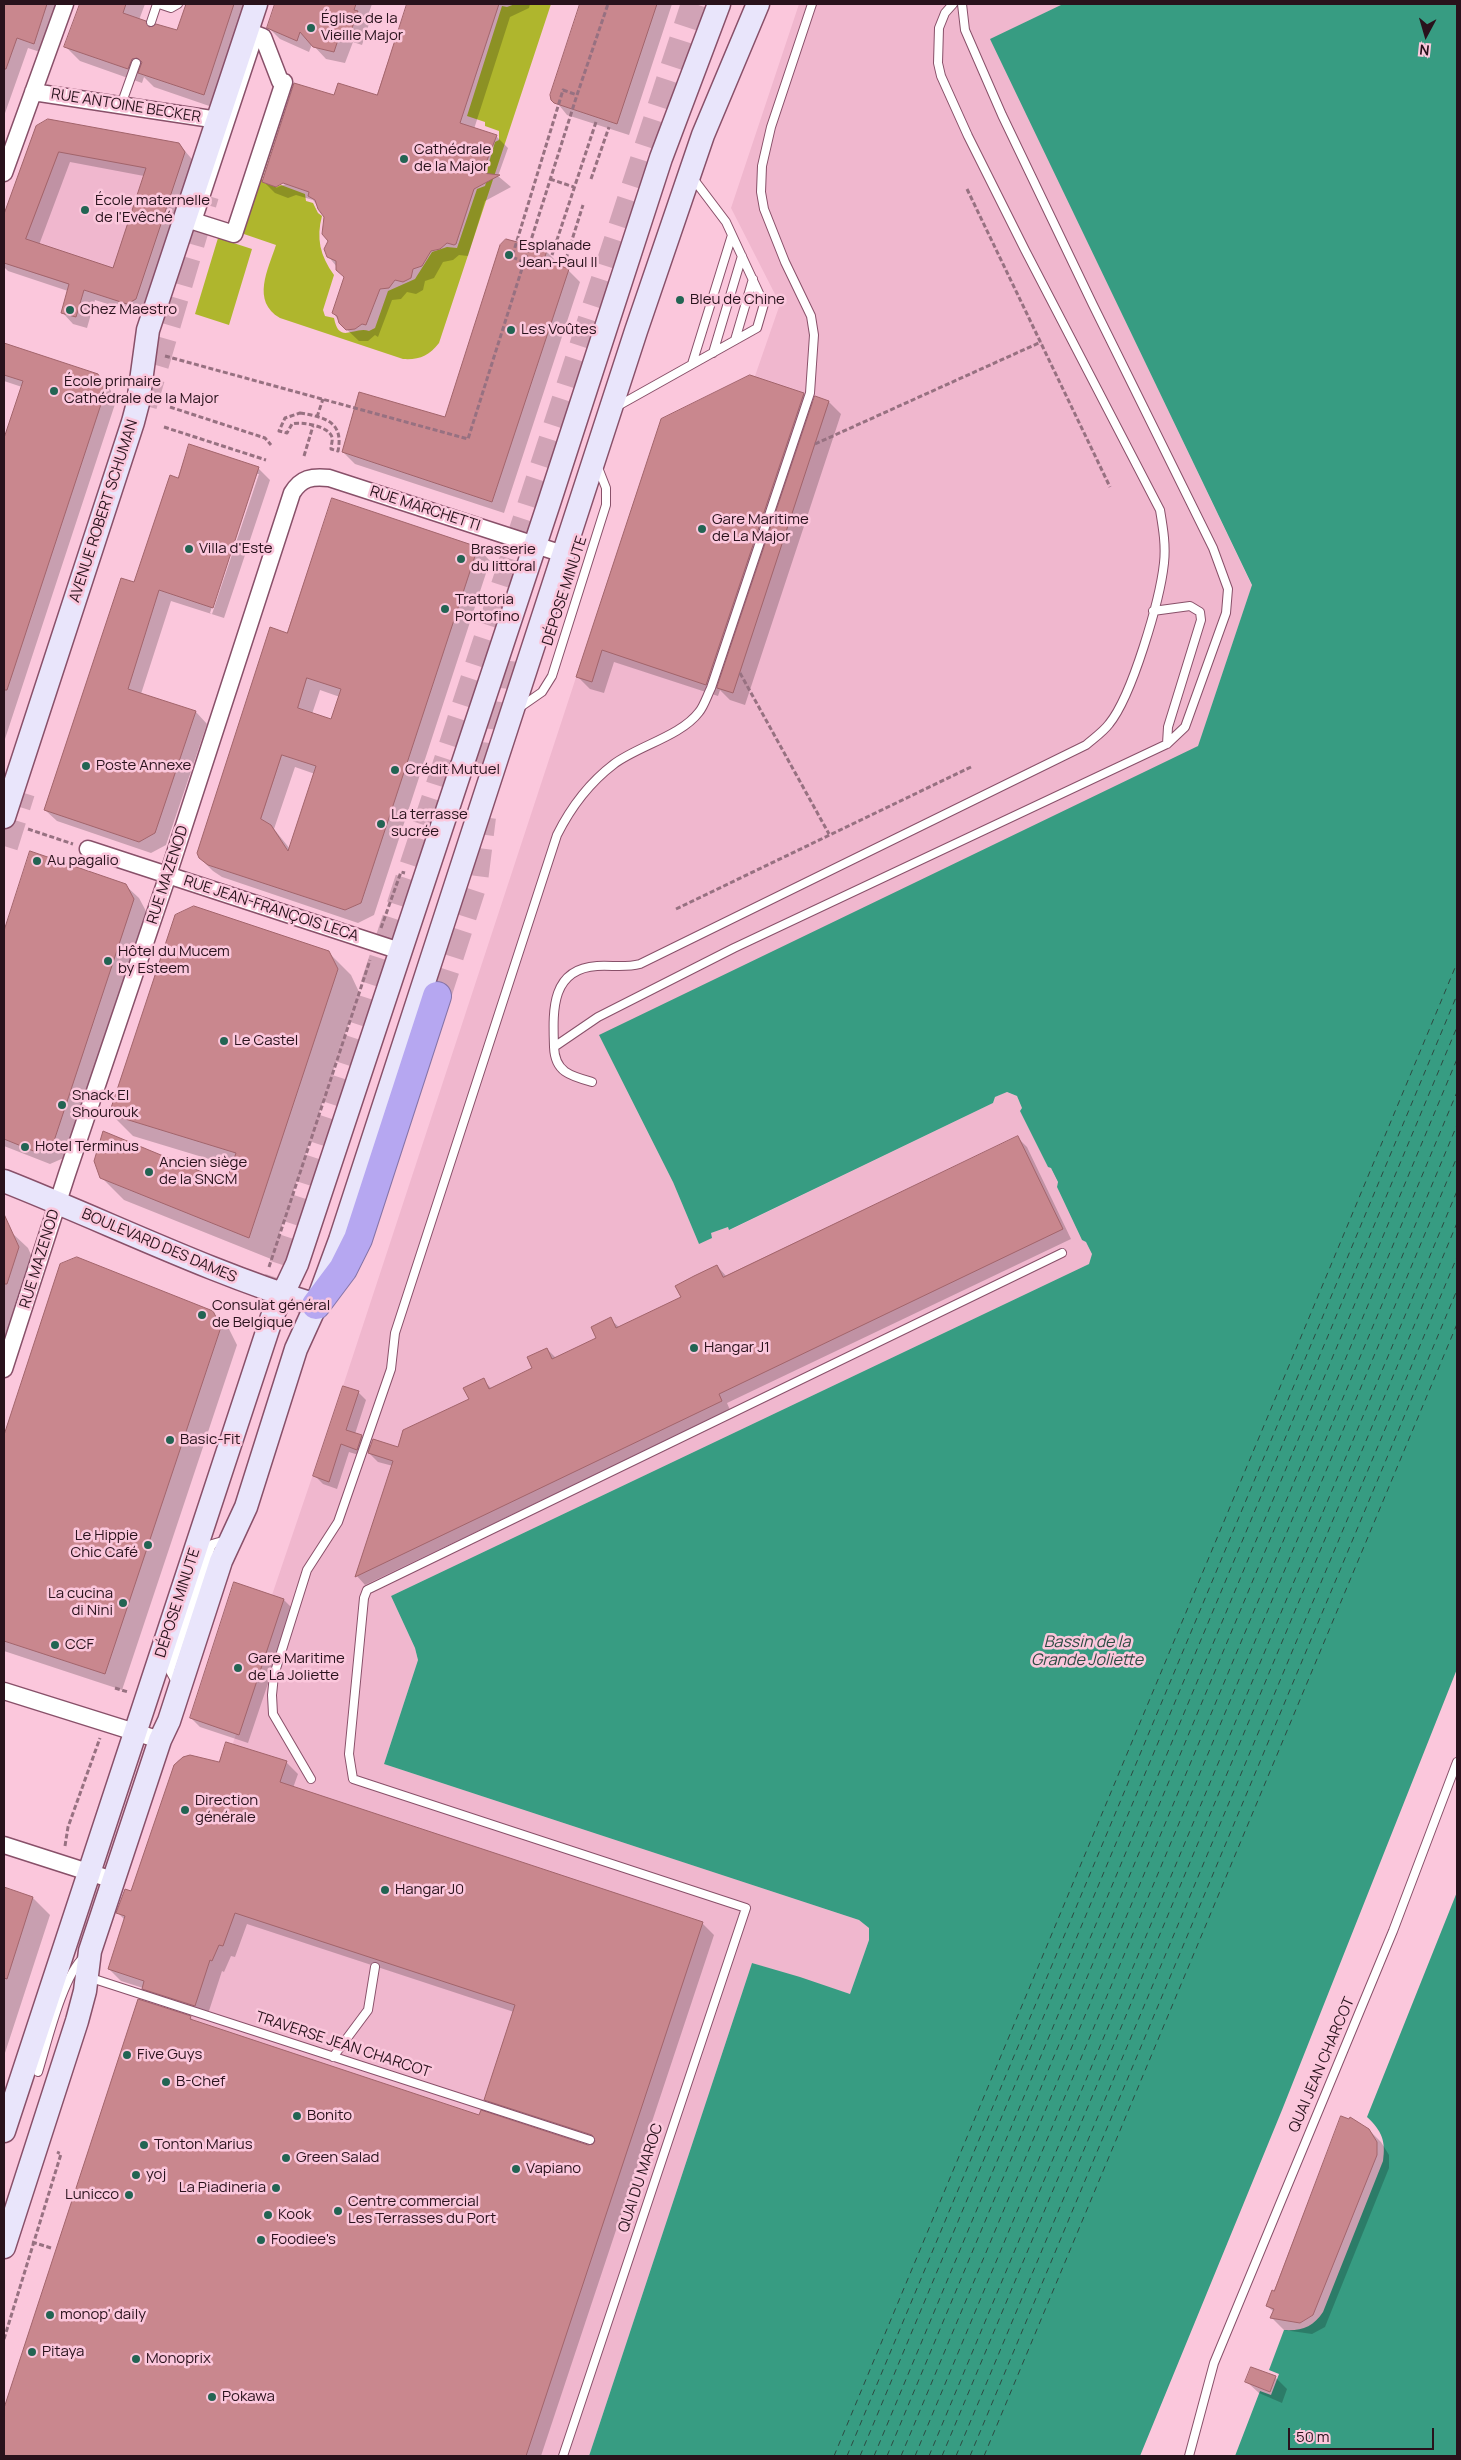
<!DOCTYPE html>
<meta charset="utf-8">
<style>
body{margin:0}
#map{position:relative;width:1461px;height:2460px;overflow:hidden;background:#fbc7dc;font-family:Manrope,sans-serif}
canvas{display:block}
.frame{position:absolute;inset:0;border:5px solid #29121c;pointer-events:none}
.north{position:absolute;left:1401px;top:10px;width:50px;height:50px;-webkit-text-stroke:4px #fbc7dc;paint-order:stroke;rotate:186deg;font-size:14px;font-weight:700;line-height:20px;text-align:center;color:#29121c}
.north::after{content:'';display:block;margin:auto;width:18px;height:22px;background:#29121c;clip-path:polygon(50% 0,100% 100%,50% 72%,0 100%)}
.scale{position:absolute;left:1288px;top:2428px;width:146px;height:22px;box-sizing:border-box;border:2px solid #29121c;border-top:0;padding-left:6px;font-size:15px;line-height:18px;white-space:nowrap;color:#29121c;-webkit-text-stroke:4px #fbc7dc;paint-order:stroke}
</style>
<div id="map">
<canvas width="1461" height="2460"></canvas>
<div class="frame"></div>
<div class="north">N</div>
<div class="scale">50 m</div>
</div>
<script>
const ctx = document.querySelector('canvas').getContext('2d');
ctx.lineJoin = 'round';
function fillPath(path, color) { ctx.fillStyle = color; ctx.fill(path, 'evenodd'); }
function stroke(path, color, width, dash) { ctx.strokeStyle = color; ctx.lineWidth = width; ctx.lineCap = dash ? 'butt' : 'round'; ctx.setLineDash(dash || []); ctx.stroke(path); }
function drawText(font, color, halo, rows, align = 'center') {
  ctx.font = font + ' Manrope,sans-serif'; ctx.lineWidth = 5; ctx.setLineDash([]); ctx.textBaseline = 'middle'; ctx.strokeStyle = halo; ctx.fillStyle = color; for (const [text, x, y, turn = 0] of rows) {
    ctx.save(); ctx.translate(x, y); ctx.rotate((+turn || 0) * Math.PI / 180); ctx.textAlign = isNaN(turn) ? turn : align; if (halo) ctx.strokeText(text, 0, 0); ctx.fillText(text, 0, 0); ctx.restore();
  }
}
const built = new Path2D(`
 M799 4H1063L991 39 1252 586 1198 746 673 1182 699 1244 711 1233 728 1227 730 1230 993 1103 995 1097 1006 1092 1017 1096 1022 1108 1021 1111 1048 1167 1051 1168 1058 1183 1057 1187 1082 1240 1086 1242 1092 1254 1089 1264 391 1596 415 1648 418 1660 384 1764 859 1920 869 1928V1940L850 1994 752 1963 589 2456H4V2408L144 1981 108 1969 143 1855H145L174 1765 178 1760 190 1755 226 1764 236 1734 190 1718 234 1582 272 1595 343 1386 661 419 750 375 755 376 780 304 731 208Z
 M48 119 179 143 185 152 136 299 127 304 4 263V214L36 126Z`);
const green = new Path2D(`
 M515 4H551L439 343C429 356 419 360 403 359L280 318C251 301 268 270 276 245L241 233 281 107 285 108 262 179 265 183 276 187 281 185 305 194 306 201 313 203 318 213 322 216C316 238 320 256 334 275L323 310 325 316 334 318C339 345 354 326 369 331L375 328 388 291 415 279 432 252 447 247 457 248 477 189 485 186 487 179 485 176 495 142 499 140V131L485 126V122L467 116 502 6 507 7Z
 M218 238 252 249 229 325 195 314Z`);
const water = new Path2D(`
 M1063 4H1457V1669L1282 2110 1140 2456H589L752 1963 800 1977 850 1994 869 1940V1928L859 1920 384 1764 418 1660 415 1648 391 1596 1089 1264 1092 1254 1086 1242 1082 1240 1057 1187 1058 1182 1051 1168 1048 1167 1020 1111 1022 1108 1017 1096 1007 1092 995 1097 993 1103 729 1230 728 1227 711 1233 712 1238 699 1244 673 1182 599 1035 1198 746 1252 585 990 39Z
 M1457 1892V2456H1235L1260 2391 1271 2395 1279 2374 1269 2370 1284 2330C1302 2331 1313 2327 1323 2312L1383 2161C1386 2141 1382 2131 1367 2117Z`);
const shadow = new Path2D(`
 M4 4H61L46 54 28 48 4 116Z
 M82 4H145L139 20 151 28 178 32 188 4H252L218 109 154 87 144 77 142 83 80 61 66 47Z
 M277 4H372L366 21 369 24 362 45 353 42 345 63 326 59 312 44 309 52 280 39 268 27Z
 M409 4H530L529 8 510 17 474 129 496 136 508 148 498 176 511 187 485 201 468 256 459 255 453 260 443 262 434 278 425 281 423 290 416 294 407 292 401 299 392 300 378 337 375 335 368 341H359L340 323 333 312 345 277 328 256 329 241 325 216 313 200 296 195 288 198 275 193 263 181 335 97 377 96ZM289 179 290 182 276 188V185Z
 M581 4H672L629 135 567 115 551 95Z
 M37 127 179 144 196 164 147 310 139 314 95 300 87 328 73 324 62 312 68 291 8 271 4 267V218ZM70 162 144 176 114 269 39 245Z
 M511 240 546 251 558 263 557 266 568 270 580 282 504 513 355 464 343 452 446 419 503 242Z
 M4 344 97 376 109 387 116 401 4 742V442L22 387 4 381Z
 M803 394 814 404 829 402 841 414 745 705 730 700 720 690 718 696 614 662 604 693 590 689 578 677Z
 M190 446 259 469 270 480 224 618 171 601 141 694 196 712 207 724 166 845 151 853 57 821 45 810 135 583 179 480ZM256 474H259L212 614 210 613Z
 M478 548 490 561 374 915 358 923 222 877 213 871 200 858 199 847 271 629 288 635ZM320 690 340 697 332 720 312 714ZM295 767 315 774 290 849 274 829Z
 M31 853 125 885 139 898 147 913 66 1157 50 1164 4 1146V935Z
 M328 952 351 975 359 992 271 1259 124 1200 101 1177 226 1184 232 1166 133 1136 111 1114Z
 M1018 1138 1027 1147 1071 1239 727 1403 730 1410 365 1585 357 1576 393 1466 378 1462 367 1451 365 1457 349 1452 337 1489 323 1484 315 1476 358 1392 366 1400 355 1434 361 1436 371 1446 399 1448 471 1399 483 1380 492 1389 534 1369 547 1349 556 1358 598 1339 610 1319 620 1328 682 1298 717 1266 727 1277Z
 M4 1229 11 1232 28 1248 35 1264 4 1357Z
 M61 1265 212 1312 229 1329 237 1345 122 1690 4 1651V1438Z
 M284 1600 293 1609 248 1743 200 1727 191 1718Z
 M286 1762 298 1774 293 1788 702 1923 714 1935 541 2456H4V2411L139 2001 190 2017 195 2022 480 2116 588 2147 596 2143 497 2111 486 2099 514 2012 247 1924 235 1957 231 1956 224 1972 222 1971 207 2017 155 2000 143 1988 121 1981 109 1969 125 1920 118 1913 220 1763Z
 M4 1888 33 1898 50 1915 4 2056Z
 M1369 2130 1381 2142 1389 2155V2168L1325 2327 1312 2334 1284 2330 1272 2318 1274 2312 1267 2306Z
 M1275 2377 1287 2389 1282 2403 1259 2393 1247 2382Z`);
const ferry = new Path2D(`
 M834 2456 1457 963
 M847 2456 1457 995
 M860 2456 1457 1027
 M874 2456 1457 1059
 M887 2456 1457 1092
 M901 2456 1457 1125
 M915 2456 1457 1157
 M929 2456 1457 1191
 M942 2456 1457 1223
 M956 2456 1457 1257
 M970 2456 1457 1290
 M984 2456 1457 1324`);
const building = new Path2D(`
 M4 4H47L34 44 17 38 6 69H4Z
 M80 4H126L123 13 146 21 149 27 156 24 177 30 186 4H234L204 95 138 73 142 62 137 58 132 59 128 69 64 47Z
 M275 4H356L354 10 358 11 350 34 341 31 334 52 313 47 300 32 297 41 267 28Z
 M407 4H499L460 123 497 135 482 173 500 175 474 189 456 244 454 245 447 243 440 249 431 251 422 266 413 269 411 278 403 282 395 280 389 288 380 289 366 325 362 324 355 329 346 330 339 323 337 316 332 313 344 277 336 270V261L327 257 324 249 328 241 322 234 324 217 318 209 315 200 308 196 309 192 283 183 276 187 262 182 294 83 334 95 338 83 377 95Z
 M580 4H657L617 124 554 103 551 100 550 95Z
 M48 119 179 143 185 152 136 299 127 304 84 290 76 317 61 313 69 284 4 263V214L36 126ZM59 152 146 168 113 268 26 239Z
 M506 239 547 250 544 260 569 269 492 502 342 452 359 392 445 417 500 245Z
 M4 343 98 374 106 389 7 690H4V438L23 381 4 375Z
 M750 375 804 393 706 685 602 650 592 682 576 677 661 419Z
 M815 396 829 401 733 693 717 688Z
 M189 444 259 467 213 608 159 590 128 689 196 711 155 833 139 842 44 810 121 578 134 582 170 475 178 478Z
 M332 498 478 547 361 903 345 910 208 865 199 858 197 853 270 627 287 633ZM307 678 341 689 331 719 298 708ZM282 755 316 766 288 851 271 825 261 819Z
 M30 851 126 884 134 899 53 1144 36 1152 4 1139V931Z
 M194 906 329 951 338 969 249 1238 100 1178 94 1161 103 1131 226 1182 236 1153 109 1114 175 915Z
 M1018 1136 1063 1229 719 1394 722 1401 355 1577 393 1461 368 1453 373 1439 398 1447 403 1430 469 1399 463 1388 484 1378 489 1389 532 1368 527 1357 547 1348 552 1359 596 1338 591 1327 611 1317 616 1328 681 1297 675 1286 694 1276 717 1265 723 1277Z
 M4 1214 19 1247 7 1284H4Z
 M77 1257 213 1311 221 1327 105 1674 4 1641V1435L60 1264Z
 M343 1386 359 1391 346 1430 362 1435 357 1450 341 1444 329 1482 313 1476Z
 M234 1582 284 1599 239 1735 190 1718Z
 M226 1742 287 1761 280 1782 703 1922 526 2456H4V2408L138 1999 191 2016 190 2019 479 2115 481 2110 588 2145 593 2144 595 2141 592 2135 484 2100 515 2005 235 1913 223 1946 219 1945 212 1961 210 1960 195 2006 142 1989 144 1981 108 1969 125 1916 116 1913 125 1889 131 1891 174 1765 183 1757 190 1755 219 1762Z
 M4 1887 33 1897 7 1979 4 1978Z
 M1341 2116 1349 2119 1350 2117 1369 2129 1377 2142V2155L1313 2315 1300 2323 1270 2318 1274 2309 1266 2306 1272 2290 1274 2291Z
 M1251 2367 1276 2376 1270 2392 1245 2382Z`);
const highwayTunnel = new Path2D(`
 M143 405 205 195
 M488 771 503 655
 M4 846 21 792
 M437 996 474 881 482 817
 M270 1305 695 4`);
const path = new Path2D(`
 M550 179 574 187
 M591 179 609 127
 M967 189 1110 487
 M552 255 596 122
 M566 259 583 205
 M524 262 512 257 563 90 577 95
 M165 356 468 439 577 95 608 4
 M170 407 265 438 271 445
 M300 413C325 417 344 422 338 451L331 449C331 445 333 440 332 437 329 426 300 421 292 424L287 433 279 431 285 418Z
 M317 417 323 399
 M164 427 266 460
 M815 444 1041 342
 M304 456 313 426
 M740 673 829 834
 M28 829 73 844
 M676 909 971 767
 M381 928 401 872 405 873
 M269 1267 370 960
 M115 1688 128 1692
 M65 1846 68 1827 100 1738
 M32 2242 51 2248
 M4 2339 61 2154 57 2152`);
const lane = new Path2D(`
 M159 4 171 8 178 4
 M151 22 157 4
 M121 105 136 63
 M735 340 753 279
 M713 353 742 256
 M692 364 732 235
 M616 407 757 328 764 304 726 222 692 177
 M1153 611 1190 606 1200 612 1201 620 1168 727 1167 744
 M519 708 542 692 552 676 606 505V488L597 465
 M554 1047C553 1012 550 969 597 966 612 965 625 968 640 964L1086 745C1094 738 1103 732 1109 724 1132 696 1160 600 1164 563 1166 545 1163 528 1160 510L1025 250 968 136 941 76 938 63 939 28 945 13 953 4
 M592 1082C570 1076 555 1072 554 1047L598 1017 734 948 1167 744 1185 727 1226 613 1228 589 1213 548 1093 305 1002 115 965 30 962 4
 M176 1682 170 1671 212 1544 226 1540
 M311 1779 273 1714 272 1695 274 1675 307 1570 338 1522 391 1369 395 1333 557 835C571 807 589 783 614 764 638 746 681 736 699 712 704 706 707 696 711 688L810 393 814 335 811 316 785 262 764 209 761 192 762 166 771 127 812 4
 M88 1977 590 2140
 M333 2057 368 2010 375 1967
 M38 2072C47 2043 63 1975 84 1957
 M563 2456 746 1908 353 1779 349 1754 364 1598 367 1590 1062 1253
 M1189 2456 1214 2363 1393 1931 1457 1762`);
const street = new Path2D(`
 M255 34 263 37 280 81 284 82 234 234 193 221Z
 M33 92 218 120
 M4 173 65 4
 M88 849 400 951
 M4 1369 67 1174 168 875 292 493C301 478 312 476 329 478L563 554
 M4 1691 160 1740
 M4 1845 113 1880`);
const secondary = new Path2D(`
 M4 817 133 422 138 403 148 330 256 4
 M4 1181C108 1222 208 1272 316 1305
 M4 2131 272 1317 297 1264 549 503 661 158 719 4
 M4 2247 77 2021 85 1991 90 1951 160 1740 169 1721 221 1561 246 1507 296 1349 316 1305 340 1240 636 331 703 135 758 4`);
const highway = new Path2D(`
 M316 1305 343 1269 358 1239 437 996`);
const markers = [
 [311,28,5,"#236453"],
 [404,159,5,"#236453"],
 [85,210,5,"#236453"],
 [509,255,5,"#236453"],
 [680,300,5,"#236453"],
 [70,310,5,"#236453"],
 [511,330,5,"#236453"],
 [54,391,5,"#236453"],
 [702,529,5,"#236453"],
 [189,549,5,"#236453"],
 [461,559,5,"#236453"],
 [445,609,5,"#236453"],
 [86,766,5,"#236453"],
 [395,770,5,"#236453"],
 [381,824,5,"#236453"],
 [37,861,5,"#236453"],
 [108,961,5,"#236453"],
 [224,1041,5,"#236453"],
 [62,1105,5,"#236453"],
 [25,1147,5,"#236453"],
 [149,1172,5,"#236453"],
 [202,1315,5,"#236453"],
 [694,1348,5,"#236453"],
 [170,1440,5,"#236453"],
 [148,1545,5,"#236453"],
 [123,1603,5,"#236453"],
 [55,1645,5,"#236453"],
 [238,1668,5,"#236453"],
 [185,1810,5,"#236453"],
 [385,1890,5,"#236453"],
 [127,2055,5,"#236453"],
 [166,2082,5,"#236453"],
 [297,2116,5,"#236453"],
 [144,2145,5,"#236453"],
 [286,2158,5,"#236453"],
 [516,2169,5,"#236453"],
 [136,2175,5,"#236453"],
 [276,2188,5,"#236453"],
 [129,2195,5,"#236453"],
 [338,2211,5,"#236453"],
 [268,2215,5,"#236453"],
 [261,2240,5,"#236453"],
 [50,2315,5,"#236453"],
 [32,2352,5,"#236453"],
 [136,2359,5,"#236453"],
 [212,2397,5,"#236453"]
];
const poiNames = [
 ["Église de la",321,19],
 ["Vieille Major",321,36],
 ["Cathédrale",414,150],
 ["de la Major",414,167],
 ["École maternelle",95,201],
 ["de l'Evêché",95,218],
 ["Esplanade",519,246],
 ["Jean-Paul II",519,263],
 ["Bleu de Chine",690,300],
 ["Chez Maestro",80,310],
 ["Les Voûtes",521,330],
 ["École primaire",64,382],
 ["Cathédrale de la Major",64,399],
 ["Gare Maritime",712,520],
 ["de La Major",712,537],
 ["Villa d'Este",199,549],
 ["Brasserie",471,550],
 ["du littoral",471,567],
 ["Trattoria",455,600],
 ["Portofino",455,617],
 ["Poste Annexe",96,766],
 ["Crédit Mutuel",405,770],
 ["La terrasse",391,815],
 ["sucrée",391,832],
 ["Au pagalio",47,861],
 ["Hôtel du Mucem",118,952],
 ["by Esteem",118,969],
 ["Le Castel",234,1041],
 ["Snack El",72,1096],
 ["Shourouk",72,1113],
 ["Hotel Terminus",35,1147],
 ["Ancien siège",159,1163],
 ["de la SNCM",159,1180],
 ["Consulat général",212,1306],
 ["de Belgique",212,1323],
 ["Hangar J1",704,1348],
 ["Basic-Fit",180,1440],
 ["Le Hippie",138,1536,"right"],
 ["Chic Café",138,1553,"right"],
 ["La cucina",113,1594,"right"],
 ["di Nini",113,1611,"right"],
 ["CCF",65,1645],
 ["Gare Maritime",248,1659],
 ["de La Joliette",248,1676],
 ["Direction",195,1801],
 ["générale",195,1818],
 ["Hangar J0",395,1890],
 ["Five Guys",137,2055],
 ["B-Chef",176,2082],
 ["Bonito",307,2116],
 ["Tonton Marius",154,2145],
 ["Green Salad",296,2158],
 ["Vapiano",526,2169],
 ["yoj",146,2175],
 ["La Piadineria",266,2188,"right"],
 ["Lunicco",119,2195,"right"],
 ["Centre commercial",348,2202],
 ["Les Terrasses du Port",348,2219],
 ["Kook",278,2215],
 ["Foodiee's",271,2240],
 ["monop' daily",60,2315],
 ["Pitaya",42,2352],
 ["Monoprix",146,2359],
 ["Pokawa",222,2397]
];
const streetNames = [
 ["RUE ANTOINE BECKER",126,106,9],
 ["RUE MARCHETTI",425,509,18],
 ["AVENUE ROBERT SCHUMAN",104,511,-72],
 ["DÉPOSE MINUTE",565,591,-72],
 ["RUE MAZENOD",168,875,-72],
 ["RUE JEAN-FRANÇOIS LECA",271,909,18],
 ["BOULEVARD DES DAMES",159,1246,23],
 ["RUE MAZENOD",40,1259,-73],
 ["DÉPOSE MINUTE",178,1603,-72],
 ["TRAVERSE JEAN CHARCOT",343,2045,18],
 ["QUAI JEAN CHARCOT",1322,2065,-67],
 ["QUAI DU MAROC",641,2178,-72]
];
const waterNames = [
 ["Bassin de la",1087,1643],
 ["Grande Joliette",1087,1661]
];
fillPath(built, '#f0b7ce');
fillPath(green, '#afb62d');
fillPath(water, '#379c82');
fillPath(shadow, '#0003');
stroke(ferry, '#2d4b42', 1, [6, 5]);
fillPath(building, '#c9878e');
stroke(building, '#a2646b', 1);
stroke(highwayTunnel, '#d1a3b6', 28, [28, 14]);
stroke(lane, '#885069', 10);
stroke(street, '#885069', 19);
stroke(secondary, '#885069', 25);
stroke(highway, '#8573a6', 30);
stroke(path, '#977181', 3, [5, 2.5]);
stroke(lane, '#fff', 8);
stroke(street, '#fff', 16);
stroke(secondary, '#e9e5fb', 22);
stroke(highway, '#b6a7f1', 28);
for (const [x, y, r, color] of markers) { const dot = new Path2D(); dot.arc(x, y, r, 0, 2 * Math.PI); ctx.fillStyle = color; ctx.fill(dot); stroke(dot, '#fbc7dc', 2); }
drawText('15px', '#29121c', '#fbc7dc', poiNames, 'left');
drawText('15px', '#29121c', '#fbc7dc', streetNames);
drawText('italic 16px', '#2d4b42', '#fbc7dc', waterNames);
</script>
